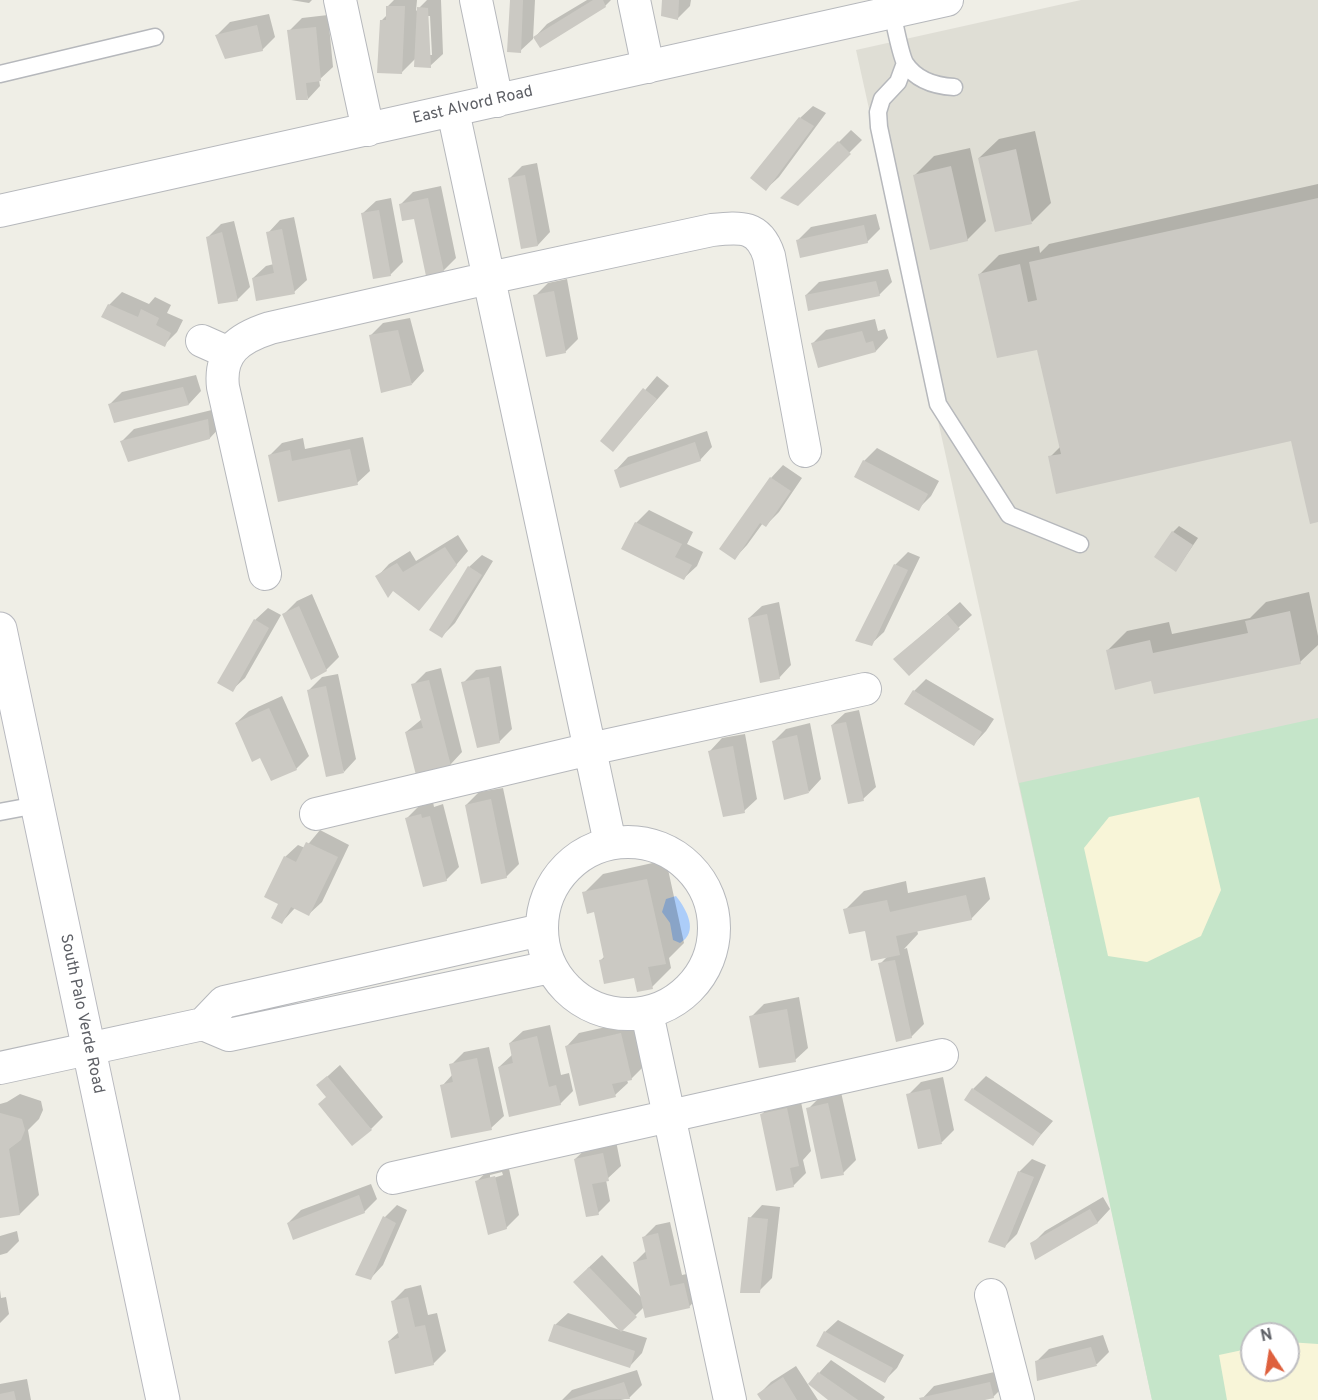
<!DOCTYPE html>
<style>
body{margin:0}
#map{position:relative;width:1318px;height:1400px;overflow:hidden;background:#efeee6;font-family:Overpass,sans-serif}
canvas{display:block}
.north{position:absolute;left:1240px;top:1322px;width:60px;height:60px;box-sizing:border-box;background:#fff;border:2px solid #bfbfc2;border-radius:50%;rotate:348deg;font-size:16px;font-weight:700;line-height:24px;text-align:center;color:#5e6066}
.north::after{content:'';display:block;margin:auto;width:21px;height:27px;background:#de603d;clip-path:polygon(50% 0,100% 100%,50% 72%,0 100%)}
</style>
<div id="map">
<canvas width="1318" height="1400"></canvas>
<div class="north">N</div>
</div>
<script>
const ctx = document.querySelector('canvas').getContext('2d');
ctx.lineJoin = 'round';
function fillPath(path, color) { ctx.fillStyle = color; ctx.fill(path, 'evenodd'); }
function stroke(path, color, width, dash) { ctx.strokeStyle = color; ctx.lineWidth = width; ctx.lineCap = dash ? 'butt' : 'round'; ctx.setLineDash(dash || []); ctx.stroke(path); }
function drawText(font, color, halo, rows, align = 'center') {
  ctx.font = font + ' Overpass,sans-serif'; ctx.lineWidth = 4.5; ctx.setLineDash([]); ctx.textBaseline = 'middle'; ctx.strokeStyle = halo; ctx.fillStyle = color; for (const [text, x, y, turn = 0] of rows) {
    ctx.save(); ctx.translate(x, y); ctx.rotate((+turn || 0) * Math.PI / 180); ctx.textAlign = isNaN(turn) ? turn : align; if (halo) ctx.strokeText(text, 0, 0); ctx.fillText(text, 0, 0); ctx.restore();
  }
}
const education = new Path2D(`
 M1081 0H1318V1400H1152L1081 1067 856 50ZM1252 1334H1288V1370H1252Z`);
const green = new Path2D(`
 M1318 718V1400H1152L1019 783ZM1252 1334H1288V1370H1252Z`);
const sand = new Path2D(`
 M1199 797 1221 890 1201 936 1147 962 1108 956 1084 848 1109 817Z
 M1288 1342 1318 1344V1400H1227L1219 1355 1252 1348V1370H1288Z`);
const water = new Path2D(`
 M676 896C687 910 699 932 680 943L673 940 670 923 662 912 666 899Z`);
const shadow = new Path2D(`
 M291 0H312L309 3Z
 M394 0H417L416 11 427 0H441L443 54 430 66 416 58 401 73 381 21 387 15 388 6ZM427 16H430L432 55H429Z
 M511 0H535L533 39 520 51Z
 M587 0H611L605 6 535 37 547 24Z
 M664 0H691L690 6 678 18Z
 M269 14 275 37 262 50 217 35 230 22Z
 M328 15 333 67 319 80 320 86 308 99 289 31 302 18Z
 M813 106 826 113 779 177 766 189 800 118Z
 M851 130 862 140 798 204 783 198Z
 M1035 131 1051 203 1032 222 979 158 999 139Z
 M970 148 986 221 967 240 915 175 934 156Z
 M537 163 550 232 538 245 522 247 509 179 522 166Z
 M1318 184V520L1292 439 1050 457 1061 446 1039 348 980 274 999 255 1039 246 1040 253 1049 244Z
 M441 186 456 258 443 271 415 217 401 204 413 192Z
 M391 198 403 262 390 275 363 213 376 201Z
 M876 214 880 229 867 242 798 240 811 227Z
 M294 217 307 280 294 292 253 278 266 266 274 264 268 233 280 220Z
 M234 221 250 287 237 300 208 237 221 224Z
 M888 269 892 282 879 295H806L819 282Z
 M567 279 578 339 565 352 535 296 548 283Z
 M122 292 149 304 155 297 171 305 167 313 183 320 177 332 164 345 104 316 109 305Z
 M410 318 424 371 412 384 370 336 383 323Z
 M875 319 878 331 885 329 888 338 876 351 813 343 826 330Z
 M196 375 201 391 189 404 115 421 110 404 122 392Z
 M657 376 669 386 613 450 602 441Z
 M220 408 222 425 210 438 121 442 134 429Z
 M707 431 712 447 700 460 616 470 628 457Z
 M363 437 370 471 357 483 269 456 282 443 303 438 305 449Z
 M877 448 939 481 931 496 918 509 864 461Z
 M783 465 802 478 779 512 766 525 763 523 747 545 735 558 771 478Z
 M649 510 693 532 687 544 703 552 697 566 684 578 636 523Z
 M1179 526 1198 538 1176 570 1173 532Z
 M458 535 468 551 419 609 377 577 389 564 410 551 416 561Z
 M908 552 920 557 884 632 871 644 895 565Z
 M482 555 493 561 455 623 442 636 469 567Z
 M1309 592 1318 636V645L1300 662 1152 680 1108 650 1127 631 1169 622 1172 634 1250 618 1266 602Z
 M312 594 339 657 326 670 284 614 297 601Z
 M779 602 791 665 779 678 749 618 762 606Z
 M960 602 972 615 909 673 895 659Z
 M268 608 281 615 245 678 232 690 255 620Z
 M501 666 512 729 499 742 463 683 476 670Z
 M441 668 462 752 450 765 406 732 422 719 413 685 426 672Z
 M338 674 356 759 344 772 309 690 322 677Z
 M926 679 994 719 986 731 974 744 914 691Z
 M282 696 309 756 296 769 236 723 249 711Z
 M859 710 876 787 863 799 832 725 845 713Z
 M810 723 821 779 809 792 773 742 786 729Z
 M745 734 757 799 744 811 710 751 722 738Z
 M503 788 519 864 506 877 466 805 479 792Z
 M433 802 434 807 443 804 459 867 446 880 407 818 420 805Z
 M320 830 349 845 322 902 309 914 295 908 282 922 281 903 285 857 298 845 305 848Z
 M666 860 684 943 669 958 671 968 652 987 635 976 601 960 605 956 596 910 584 893 603 874Z
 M985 877 990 899 971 919 917 930 918 934 904 949 907 948 924 1024 911 1037 880 964 888 956 866 929 845 910 864 891 906 881 908 893Z
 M799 997 808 1048 795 1060 751 1017 764 1004Z
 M633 1021 644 1066 631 1079 627 1080 628 1083 615 1095 567 1046 579 1033Z
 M550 1025 561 1075 569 1073 573 1091 560 1104 499 1067 513 1054 510 1043 523 1031Z
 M489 1047 504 1116 491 1128 442 1086 453 1074 451 1065 464 1052Z
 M340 1065 383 1117 371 1129 328 1096 318 1085Z
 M986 1076 1053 1121 1033 1144 973 1089Z
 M943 1077 954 1130 942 1142 920 1147 908 1095 921 1082Z
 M841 1092 856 1160 843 1173 808 1109 821 1096Z
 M20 1094 41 1101 43 1110 39 1119 28 1130 39 1195 20 1214 0 1217V1104L7 1102Z
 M800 1097 811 1151 803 1160 806 1173 793 1186 761 1115 774 1102Z
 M616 1141 621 1166 606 1180 610 1201 598 1213 575 1159 588 1147Z
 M1032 1159 1046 1165 1017 1234 1004 1247 1019 1172Z
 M508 1164 519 1215 506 1228 477 1181 490 1169ZM502 1172 503 1175 490 1179V1175Z
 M371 1184 377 1199 364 1212 288 1223 301 1210Z
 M1103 1197 1110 1209 1098 1222 1036 1257 1032 1244 1045 1231Z
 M397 1205 407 1210 383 1265 371 1278 385 1217Z
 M762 1205 780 1207 772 1278 759 1291 750 1218Z
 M670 1222 682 1275 696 1272 701 1294 689 1307H644L621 1330 647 1338 642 1353 630 1366 555 1325 568 1313 620 1330 587 1269 602 1255 642 1298 634 1263 647 1250 644 1237 656 1225Z
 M17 1231 19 1241 7 1253 0 1255V1236Z
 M421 1285 428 1315 437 1313 446 1351 433 1364 389 1341 399 1332 392 1302 405 1289Z
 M0 1290 1 1298 6 1297 9 1314 0 1323Z
 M838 1320 904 1355 897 1368 884 1381 825 1332Z
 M1103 1335 1109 1352 1097 1364 1038 1379 1036 1362 1049 1349Z
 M831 1360 885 1397 883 1400H831L819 1373Z
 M796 1366 818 1400H763L759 1394 771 1382Z
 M637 1370 642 1385 629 1398 621 1400H562L572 1390Z
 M1003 1370 1006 1384 993 1397 978 1400H921L934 1386Z
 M27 1379 31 1400H0V1384Z`);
const building = new Path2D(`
 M510 0H523L521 53 507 52Z
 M593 0H603L606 7 540 48 533 37Z
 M662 0H679L678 20 661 16Z
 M386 6H405L402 74 377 73 380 20H386Z
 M417 7 428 8 431 68 414 67Z
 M257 25 263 51 225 59 215 35Z
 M316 27 321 81 306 83 308 100H296L287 30Z
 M799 117 814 126 766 191 750 178Z
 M838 141 851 154 798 206 780 198Z
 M1016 149 1032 224 995 232 978 158Z
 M951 166 968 241 930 250 913 175Z
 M525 175 538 246 521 249 508 178Z
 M428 198 444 272 426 276 414 219 402 221 399 204Z
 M1318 198V522L1310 524 1291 441 1056 494 1048 456 1061 454 1037 350 997 358 978 274 1020 264 1028 302 1037 300 1029 262Z
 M379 210 391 276 373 279 361 213Z
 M864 225 868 243 800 258 796 240Z
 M282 229 295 294 256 301 252 278 274 273 266 232Z
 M222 232 238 301 218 304 206 237Z
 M876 281 880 296 808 311 805 295Z
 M554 291 566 353 546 357 533 295Z
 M108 304 138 317 141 309 159 318 156 325 171 333 165 347 101 317Z
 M398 330 412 385 381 393 369 335Z
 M862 331 866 343 873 341 876 352 818 368 811 343Z
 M183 387 189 405 114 423 108 404Z
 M643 388 657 399 613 452 600 441Z
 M208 419 210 439 128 462 120 441Z
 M695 442 701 461 620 488 614 470Z
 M350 449 358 485 278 502 268 455 290 450 292 461Z
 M863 460 928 494 919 511 854 477Z
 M770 477 791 491 766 527 760 523 735 560 719 549Z
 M635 522 682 544 675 557 692 565 684 580 621 549Z
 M1172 531 1193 545 1176 572 1154 557Z
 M445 547 457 565 419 611 393 591 388 598 375 576 397 563 403 572Z
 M894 564 908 570 872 646 855 641Z
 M468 566 482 575 442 638 429 630Z
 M299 606 327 671 311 680 282 614Z
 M1290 611 1301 664 1154 694 1151 681 1115 690 1106 650 1150 640 1153 653 1248 633 1245 621Z
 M767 614 780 679 760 683 748 618Z
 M947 614 960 629 909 676 893 659Z
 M254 619 269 628 233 692 217 683Z
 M489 677 500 743 477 748 461 682Z
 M429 680 451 766 416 775 405 732 423 728 411 684Z
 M326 686 344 773 326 777 307 690Z
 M913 690 982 732 974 746 904 704Z
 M269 708 297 770 271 781 260 758 252 762 235 723Z
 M846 722 864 801 848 804 831 725Z
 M797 735 809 793 784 800 772 741Z
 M733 746 745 813 723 817 708 751Z
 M491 799 507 878 481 884 465 805Z
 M421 814 422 818 430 816 447 881 423 887 405 818Z
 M306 842 338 857 309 916 291 907 282 924 271 918 278 904 264 897 284 856 296 862Z
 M647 879 666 964 648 967 653 989 637 992 634 978 604 984 599 960 604 959 594 912 587 914 582 892Z
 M966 895 972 920 896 936 900 955 871 961 865 931 849 934 843 909 887 900 890 912Z
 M895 960 912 1038 896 1042 878 963Z
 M787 1009 796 1062 759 1068 749 1016Z
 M621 1033 632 1080 612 1084 616 1097 579 1106 565 1046Z
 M537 1036 549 1087 556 1085 561 1105 509 1117 498 1067 513 1063 509 1043Z
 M477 1058 492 1130 451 1138 440 1085 453 1082 449 1064Z
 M327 1076 372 1130 352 1146 318 1104 326 1097 316 1085Z
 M972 1088 1041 1134 1033 1146 964 1100Z
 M930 1089 942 1144 918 1149 906 1094Z
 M828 1103 844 1175 821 1179 806 1108Z
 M787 1108 799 1166 790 1168 794 1187 776 1191 760 1114Z
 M0 1113 22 1119 25 1130 21 1140 9 1149 20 1215 0 1218Z
 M603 1153 609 1181 592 1184 599 1215 586 1217 574 1159Z
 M1018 1171 1034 1177 1005 1248 988 1242Z
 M495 1176 507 1229 488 1235 475 1181Z
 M359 1195 365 1213 293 1240 287 1223Z
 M1090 1209 1098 1223 1035 1260 1030 1243Z
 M383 1216 396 1223 371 1280 355 1275Z
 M748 1217 768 1219 760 1293H740Z
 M658 1233 670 1286 684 1283 690 1308 645 1318 633 1262 647 1259 642 1237Z
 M589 1267 637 1317 621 1332 573 1282Z
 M408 1297 415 1327 425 1325 434 1365 395 1374 388 1341 399 1338 391 1301Z
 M554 1324 635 1351 630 1368 548 1341Z
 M824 1331 893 1368 885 1383 816 1346Z
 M1091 1347 1097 1366 1037 1381 1035 1361Z
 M818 1372 858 1400H828L808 1384Z
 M783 1377 797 1400H761L757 1394Z
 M624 1382 630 1399 567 1400Z
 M990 1382 994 1398 985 1400H920L919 1398Z
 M14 1391 16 1400H0V1394Z`);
const service = new Path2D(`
 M892 12C895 25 900 53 905 63 916 80 935 86 954 87
 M905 63 898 82 882 99 878 112 879 127 938 404 1009 515 1080 544
 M0 74 155 37
 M0 812 37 805`);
const minor = new Path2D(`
 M340 0 368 130
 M476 0 497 101
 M634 0 648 67
 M453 111 610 843
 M0 211 947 0
 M202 341 229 353
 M265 574 223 387C219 352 239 338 270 328L489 278 712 230C741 227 759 225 769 256L805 451
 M316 814 590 749 865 689
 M542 928a86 86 0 1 1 172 0a86 86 0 1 1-172 0Z
 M647 1013 730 1400
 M203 1024 229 1035 550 967
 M0 1068 203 1024 224 1002 541 930
 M393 1178 942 1055
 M991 1295 1018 1400`);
const secondary = new Path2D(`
 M0 629 163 1400`);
const streetNames = [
 ["East Alvord Road",473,106,-13],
 ["South Palo Verde Road",81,1014,78]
];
fillPath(education, '#dfded5');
fillPath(green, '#c5e5c9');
fillPath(sand, '#f8f5d8');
fillPath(water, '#accdf9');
fillPath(shadow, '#0003');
fillPath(building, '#cbc9c3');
stroke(service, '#b6b8bc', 19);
stroke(minor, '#b6b8bc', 34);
stroke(secondary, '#b8b9bf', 35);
stroke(service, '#fff', 16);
stroke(minor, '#fff', 32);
stroke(secondary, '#fff', 33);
drawText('16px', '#5e6066', '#fff', streetNames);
</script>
